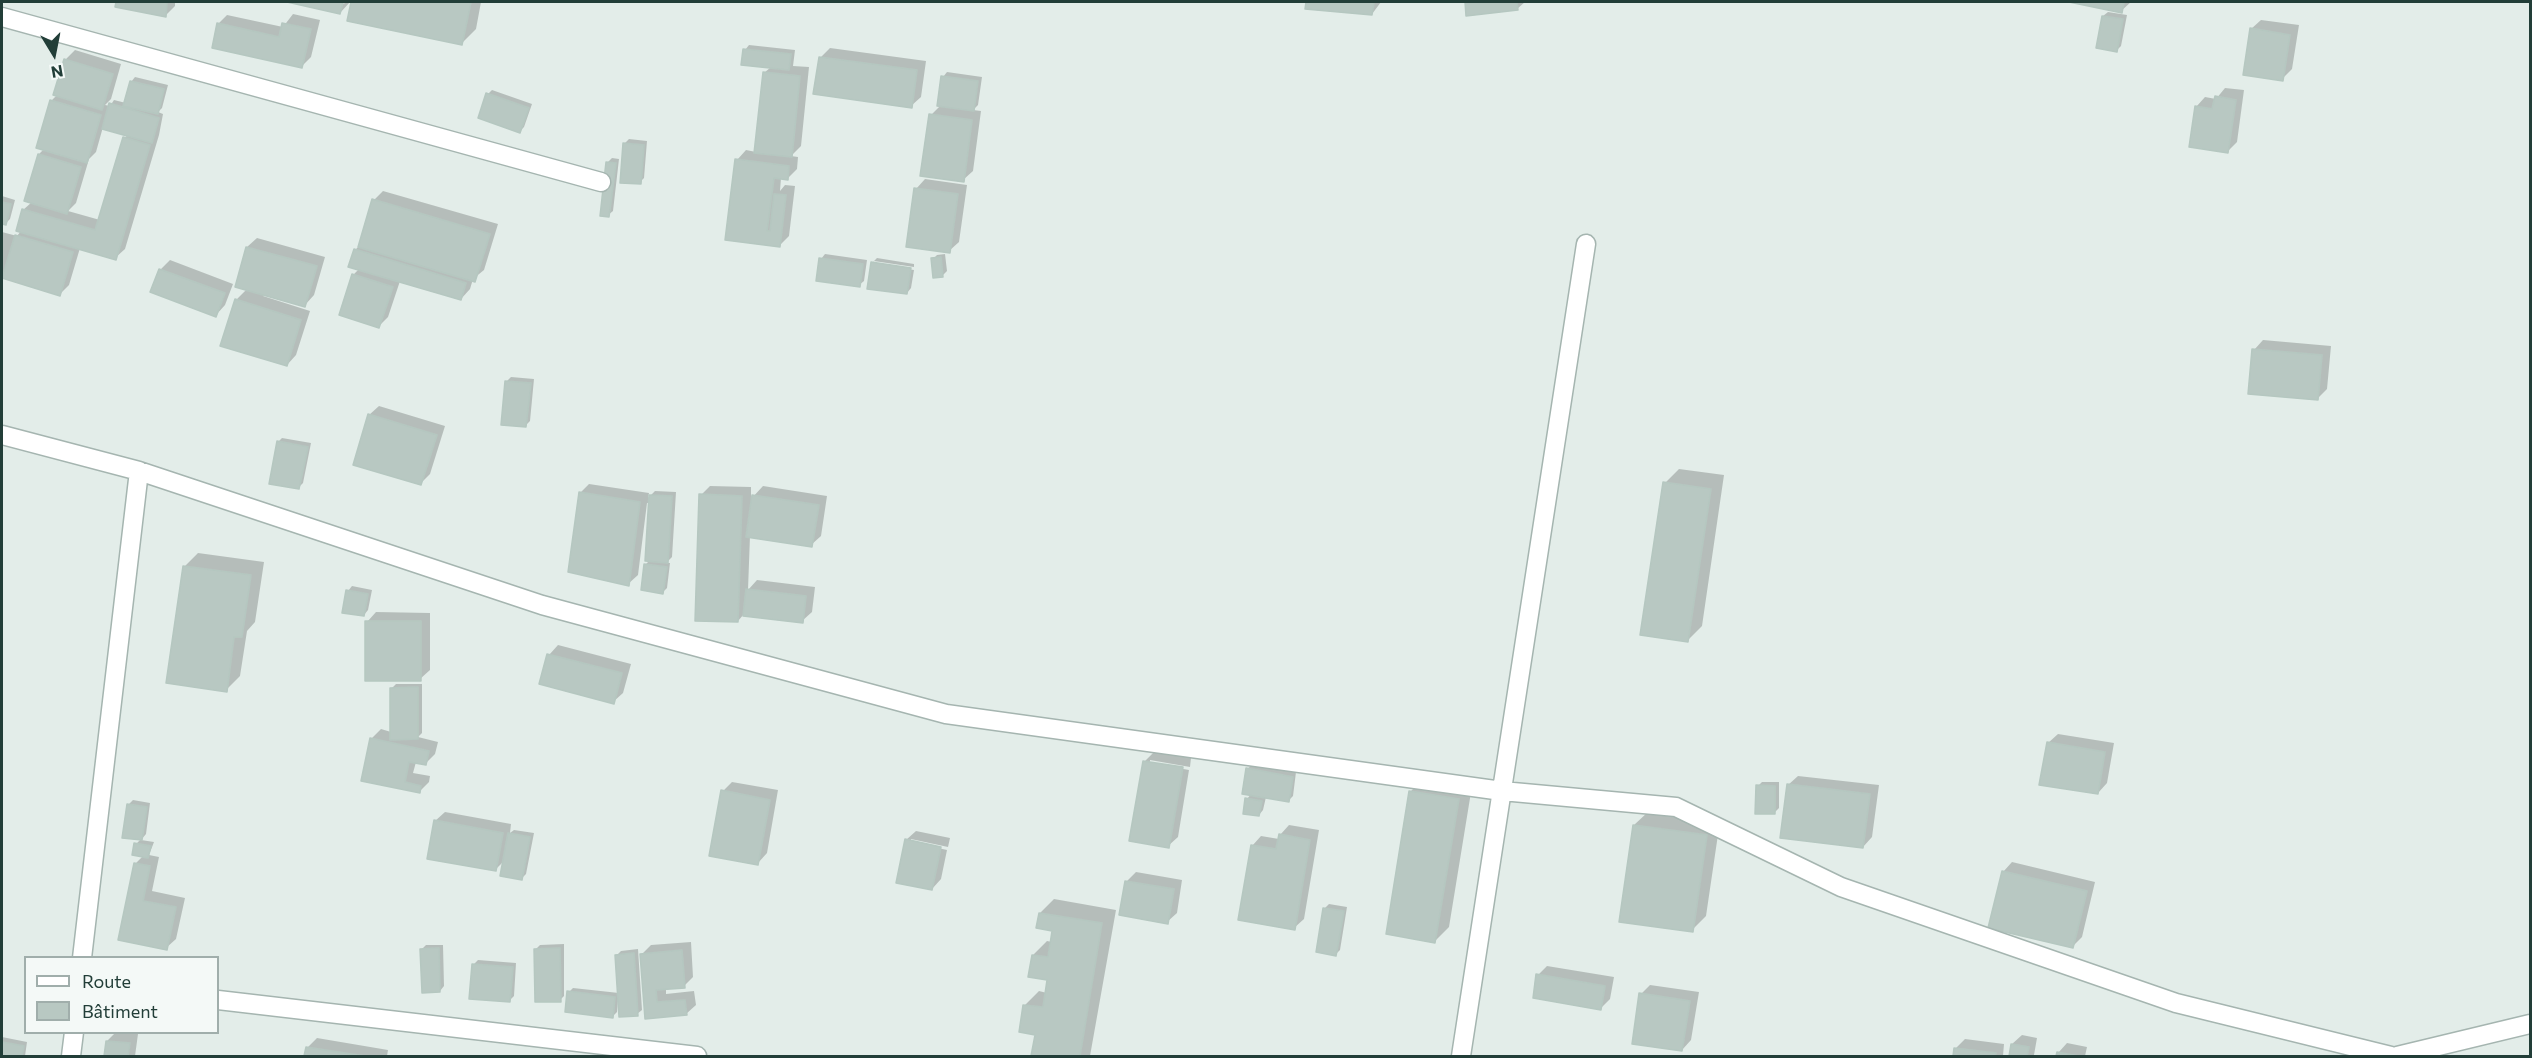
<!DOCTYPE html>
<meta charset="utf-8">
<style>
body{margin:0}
#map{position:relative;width:2532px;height:1058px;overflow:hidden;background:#e3ede9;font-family:Commissioner,sans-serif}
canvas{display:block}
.frame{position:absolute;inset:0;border:3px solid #223e38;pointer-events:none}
.legend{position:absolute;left:24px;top:956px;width:195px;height:78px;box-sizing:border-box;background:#f4f9f7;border:2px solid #a0aeab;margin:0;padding:8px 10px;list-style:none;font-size:18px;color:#223e38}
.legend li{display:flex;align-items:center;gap:12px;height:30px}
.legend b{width:30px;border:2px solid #a0aeab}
.north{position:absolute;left:24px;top:24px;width:60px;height:60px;-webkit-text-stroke:4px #f4f9f7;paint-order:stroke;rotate:170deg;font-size:16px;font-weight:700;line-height:24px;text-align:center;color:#223e38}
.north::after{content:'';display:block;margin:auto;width:21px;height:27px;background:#223e38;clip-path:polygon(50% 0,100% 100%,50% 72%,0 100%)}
</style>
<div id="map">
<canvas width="2532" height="1058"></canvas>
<div class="frame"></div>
<ul class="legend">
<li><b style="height:8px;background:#fff"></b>Route</li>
<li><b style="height:16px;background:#b8c8c2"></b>Bâtiment</li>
</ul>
<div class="north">N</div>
</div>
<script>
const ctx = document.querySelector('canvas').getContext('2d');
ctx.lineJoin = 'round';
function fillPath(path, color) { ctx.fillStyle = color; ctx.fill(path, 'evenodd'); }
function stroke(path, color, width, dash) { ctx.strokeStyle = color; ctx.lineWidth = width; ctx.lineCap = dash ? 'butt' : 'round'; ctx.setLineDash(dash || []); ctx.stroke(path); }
const shadow = new Path2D(`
 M117 2H175V6L165 16 116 6Z
 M294 2H342L341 4 350 2 340 13Z
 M353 2H481L476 29 462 43 349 20Z
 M1307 2H1381L1372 14 1307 8Z
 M1466 2H1525L1517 9 1468 14Z
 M2076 2H2131L2121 11Z
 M2108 12 2127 15 2121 46 2117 50 2103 16Z
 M293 14 320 20 311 57 302 66 218 24 227 15 283 27Z
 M2261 20 2299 25 2292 69 2282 79 2251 29Z
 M749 45 795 50 793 66 809 67 801 146 791 156 798 157 797 169 788 178H781L780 191 785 185 795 186 789 236 780 245 727 239 737 160 746 150 756 152 764 73 771 67 745 50Z
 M830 48 926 61 921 97 911 106 820 58Z
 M75 50 121 64 111 99 105 105 110 106 114 100 126 103 131 82 135 77 168 85 162 108 158 112 163 114 159 135 125 249 115 258 80 248 69 285 60 294 4 277 2 282V232L17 236 21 231 23 210 32 202 39 154 44 149 51 101 57 95 65 60ZM103 127 128 134 125 138 100 220 68 211 76 203 89 159 96 152Z
 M947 72 982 77 978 105 973 110 981 111 973 171 963 180 931 115 941 105 943 77Z
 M2225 88 2244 90 2237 142 2227 152 2196 107 2205 97 2216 99Z
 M492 90 532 104 524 127 520 131 488 94Z
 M629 139 647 141 644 178 640 182 624 144Z
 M612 158 619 159 613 211 608 215V162Z
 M925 179 967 185 959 242 949 251 916 189Z
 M383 191 498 224 484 270 473 279 470 289 461 299 400 281 388 317 379 326 353 275 359 269 355 250 360 245 374 200Z
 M2 196 15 200 10 219 5 224 2 223Z
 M257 238 325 257 314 295 305 305 264 294 263 296 310 311 296 355 287 365 236 300 247 289 236 286 247 247Z
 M825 254 867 260 864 281 859 285 821 259Z
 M945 254 947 271 942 276 933 259 937 255Z
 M877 258 914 264V267L874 261Z
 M170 260 233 284 225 305 216 315 160 270Z
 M874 261V264L914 270 911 288 907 293 873 263Z
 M2263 340 2331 346 2327 389 2317 399 2254 350Z
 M511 377 534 379 530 421 525 426 507 381Z
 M379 406 445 426 430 474 421 483 369 415Z
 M282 438 311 443 303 483 299 487 278 442Z
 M1679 469 1724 475 1702 626 1688 640 1665 483Z
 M589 484 649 493 648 498 655 491 676 492 672 557 666 563H670L667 588 663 592 645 565 650 560V503H647L638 575 628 584 580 493Z
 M710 486 751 487V499L763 486 827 496 821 536 811 545 750 536 748 590 757 580 815 587 812 612 802 621 744 614 738 621 701 495Z
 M198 553 264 562 255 622 247 631 240 676 226 690 184 567Z
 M352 586 372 590 368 610 364 615 348 591Z
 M376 612 430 613V670L420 679 367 622Z
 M558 645 631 664 623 693 613 702 549 655Z
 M396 684H422V733L418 737 438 742 435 754 425 764 416 762 413 773 430 776 429 782 419 792 363 780 371 739 381 729 391 732V689Z
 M2058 734 2114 743 2107 783 2098 793 2048 743Z
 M1154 752 1191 758 1190 767 1150 760V763L1189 770 1178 837 1168 846 1144 762Z
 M1252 765 1296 772 1293 796 1288 801 1266 797 1263 810 1259 815 1247 799 1251 794 1247 769Z
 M1798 776 1879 785 1872 837 1863 847 1788 785Z
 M1424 778 1472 786 1449 927 1435 941 1410 792Z
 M732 782 778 790 767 853 758 863 723 791Z
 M1762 782H1779V808L1774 813 1758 786Z
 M133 800 150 803 146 834 141 840 154 842 149 855 159 857 152 891 185 898 176 939 166 948 120 939 136 863 143 856 136 844 141 839 128 805Z
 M445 812 511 824 510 833 514 830 534 833 526 874 521 879 504 861 496 869 435 821Z
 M1648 812 1720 821 1706 916 1692 930 1634 825Z
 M1289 825 1319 830 1304 919 1294 928 1252 846 1261 836 1279 839 1280 835Z
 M916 831 950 838 948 847 911 839V842L947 850 941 879 932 889 906 840Z
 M2012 862 2095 882 2082 937 2073 946 2003 872Z
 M1136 872 1182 880 1177 913 1167 922 1126 882Z
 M1054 899 1116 910 1090 1056H1033L1037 1033 1025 1005 1039 991 1047 993 1049 979 1033 955 1047 941 1052 942 1054 930 1040 913Z
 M1329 904 1347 907 1340 950 1336 954 1325 908Z
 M691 942 693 977 684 986 666 988V994L694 991 696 1005 686 1014 647 1017 642 954 651 945Z
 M564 944V996L560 1000 536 949 540 945Z
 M426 945H443L444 986 440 991 422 949Z
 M638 949 642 1010 637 1014 618 1000 617 1012 612 1017 569 992 573 988 619 993 617 955 621 951Z
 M478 960 516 963 514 996 510 1000 473 965Z
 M1547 966 1614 977 1610 999 1601 1008 1538 975Z
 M1650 985 1699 992 1691 1040 1682 1050 1641 994Z
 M116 1032 138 1034 135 1056H105L107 1041Z
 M2022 1035 2037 1038 2034 1055 2042 1056H2010L2012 1044Z
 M2 1037 27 1042 25 1056H2Z
 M317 1038 388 1050 387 1056H306L308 1047Z
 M1965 1039 2004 1044 2003 1056H1954L1955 1049Z
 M2067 1043 2087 1047 2085 1056H2057L2058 1053Z`);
const building = new Path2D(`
 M116 2H167L166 17 115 7Z
 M287 2H343L340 14Z
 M351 2H471L462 45 347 21Z
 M1306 2H1374L1372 15 1305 9Z
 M1465 2H1517L1518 10 1466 16Z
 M2069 2H2124L2122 13Z
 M2102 16 2123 19 2117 52 2096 48Z
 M217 23 279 37 282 23 311 29 302 68 212 48Z
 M2250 28 2290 35 2283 81 2243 75Z
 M743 49 791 54 789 70 741 65Z
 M819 57 917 70 912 108 813 94Z
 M64 59 113 74 102 110 53 95Z
 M763 72 800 76 792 157 754 153Z
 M941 76 978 81 974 111 937 106Z
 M130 81 164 89 158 114 123 106Z
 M486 93 529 108 520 133 478 118Z
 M2215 96 2236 100 2228 153 2189 147 2195 106 2212 109Z
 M50 100 101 115 87 163 36 148Z
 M109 103 159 118 152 143 102 129Z
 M929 114 972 120 964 182 920 176Z
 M123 137 150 145 116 260 16 231 22 209 95 230Z
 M623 143 644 145 641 184 620 183Z
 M38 154 81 167 67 214 24 201Z
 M735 159 789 166 788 180 774 178 767 231H770L774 194 786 195 780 247 725 240Z
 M606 162 616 163 609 217 600 216Z
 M914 188 958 194 950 253 906 247Z
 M372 199 490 234 475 282 358 247Z
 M2 202 11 204 6 225 2 224Z
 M15 235 73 252 60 296 2 278Z
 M246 247 317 266 305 307 235 287Z
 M354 249 466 283 461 300 348 267Z
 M941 257 943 277 933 278 931 258Z
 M819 258 863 264 860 287 816 281Z
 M871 262 911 268 907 294 867 289Z
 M159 269 225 293 216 317 150 292Z
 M352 274 393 287 379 328 339 315Z
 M235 299 301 320 287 366 220 346Z
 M2252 349 2322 355 2318 400 2248 394Z
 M505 381 531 383 526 427 501 425Z
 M368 414 437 435 421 485 353 465Z
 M277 441 308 447 299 489 269 484Z
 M1663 482 1711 489 1688 642 1640 635Z
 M579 492 640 502 629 586 568 572Z
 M699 494 742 496 738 622 695 621Z
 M649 495 672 496 668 563 645 561Z
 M752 495 819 505 812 547 746 537Z
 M644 564 667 567 663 594 641 590Z
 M183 566 251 575 242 637H234L227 692 166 683Z
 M746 589 806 596 803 623 743 616Z
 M346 590 368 594 364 616 342 613Z
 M365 621H421V681H365Z
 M547 654 622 673 614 704 539 684Z
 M418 687V739L390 740V688Z
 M370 738 429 751 426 765 409 762 405 782 421 786 420 793 361 781Z
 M2047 742 2105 752 2098 794 2039 785Z
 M1143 761 1183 767 1169 848 1129 841Z
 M1246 768 1293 777 1289 802 1242 794Z
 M1787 784 1870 794 1863 848 1780 838Z
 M1756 785 1775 786V814H1755Z
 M721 790 770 800 758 865 709 856Z
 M1409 791 1459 799 1435 943 1386 934Z
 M1245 798 1262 801 1259 816 1243 814Z
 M127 804 147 807 142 840 122 838Z
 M434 820 503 833 496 871 427 859Z
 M1633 825 1707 835 1693 932 1619 922Z
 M508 833 530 837 522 880 500 876Z
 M1279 834 1310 840 1295 930 1238 920 1251 845 1276 849Z
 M905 839 941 847 932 890 896 883Z
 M134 843 151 846 148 858 132 855Z
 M134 863 150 866 143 901 176 907 167 950 118 940Z
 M2002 871 2087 891 2073 948 1988 928Z
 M1125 881 1174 889 1168 924 1119 915Z
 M1323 908 1344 911 1336 956 1316 952Z
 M1039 913 1102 923 1080 1056H1031L1035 1035 1019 1032 1023 1005 1043 1007 1047 980 1028 977 1032 955 1048 957 1052 931 1036 928Z
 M439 948 440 992 422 993 420 949Z
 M560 948 561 1002H535L534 949Z
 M682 950 685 988 656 990 657 1002 685 1000 687 1015 645 1019 640 954Z
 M634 953 638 1016 619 1017 615 955Z
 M472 964 513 967 510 1002 469 999Z
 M1536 974 1605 986 1601 1010 1533 998Z
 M567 991 615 997 613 1018 565 1012Z
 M1639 993 1690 1001 1682 1051 1632 1044Z
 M106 1041 130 1043 128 1056H104Z
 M2 1042 24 1046 22 1056H2Z
 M2011 1044 2029 1047 2027 1056H2009Z
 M306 1047 364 1056H304Z
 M1954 1048 1996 1053 1995 1056H1953Z
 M2057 1052 2078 1056H2056Z`);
const street = new Path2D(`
 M2 17 601 182
 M2 435 139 471 542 605 946 714 1502 791 1676 807 1841 887 2176 1003 2391 1056
 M82 958 139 471
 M218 1000 697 1056
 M71 1056 74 1032
 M1461 1056 1586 244
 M2397 1056 2530 1024`);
fillPath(shadow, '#0003');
fillPath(building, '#b8c8c2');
stroke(building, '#b5c7c0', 1.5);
stroke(street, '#a5b5b0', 21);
stroke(street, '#fff', 18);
</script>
